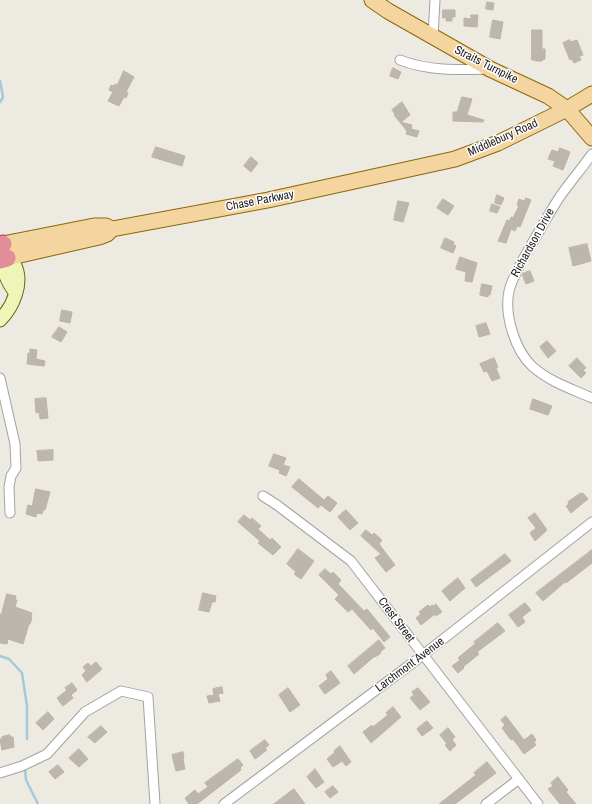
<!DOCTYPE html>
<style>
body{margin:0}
canvas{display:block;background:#edeae2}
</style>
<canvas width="592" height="804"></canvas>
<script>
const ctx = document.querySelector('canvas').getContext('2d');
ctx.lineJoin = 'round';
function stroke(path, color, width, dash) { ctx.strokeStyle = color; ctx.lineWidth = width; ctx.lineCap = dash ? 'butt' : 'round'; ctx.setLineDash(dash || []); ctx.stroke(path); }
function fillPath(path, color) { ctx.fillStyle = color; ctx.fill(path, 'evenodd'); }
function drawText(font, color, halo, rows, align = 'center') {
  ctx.font = font + ' "Archivo Narrow",sans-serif'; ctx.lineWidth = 3; ctx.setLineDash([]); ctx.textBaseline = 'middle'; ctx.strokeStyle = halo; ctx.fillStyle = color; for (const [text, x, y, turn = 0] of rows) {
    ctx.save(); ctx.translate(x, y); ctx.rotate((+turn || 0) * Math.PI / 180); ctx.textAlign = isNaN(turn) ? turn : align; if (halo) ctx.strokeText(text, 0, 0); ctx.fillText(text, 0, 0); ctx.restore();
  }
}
const stream = new Path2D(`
 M0 81 3 97 0 102
 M0 656 9 659 22 673 27 706V739
 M25 769 26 780 38 804`);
const building = new Path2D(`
 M487 2 494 3 493 10 486 9Z
 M443 10H455V17H452V21H446V17L443 18Z
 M471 15H478L477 27 464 26V18L471 19Z
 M493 20 503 22 500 39 490 37Z
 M532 30H542V49H545V59L542 60V61H535V60H532Z
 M570 40V42L577 40 583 55 579 56 581 60 574 63 572 59 570 60 563 43Z
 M393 68 401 72 398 79 390 76Z
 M124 71 134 77 126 92 128 93 126 98 124 97 119 106 108 101 113 92 109 90 111 85 114 86 115 84 117 85Z
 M462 97 472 99 467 115 484 120 483 122 453 121V112H457Z
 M402 102 410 115 401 122 412 125 411 129 419 131 417 137 406 134 407 131 394 115 395 114 392 110Z
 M156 147 185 156 182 166 152 157Z
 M560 148 570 152 563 170 553 166 555 161 548 159 552 150 558 152Z
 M251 157 258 163 251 172 244 166Z
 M497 195 504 198 501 205 495 203Z
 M526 198 531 200 520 227 517 226 515 231 511 229 506 243 498 241 507 220 510 221 511 217 513 218 519 206 517 205 519 199 524 201Z
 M443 199 454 206 448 215 437 208Z
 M398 201 409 203 403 222 394 220Z
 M492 204 500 207 497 213 490 211Z
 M445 238 454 242 453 244 456 246 453 253 441 248Z
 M587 244 591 261 573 266 569 248Z
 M460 257 477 263 472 282 465 281 466 272 456 269Z
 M530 271 534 281 526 284 522 274Z
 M482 284 492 286 490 295H488V297L480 295Z
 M62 310 72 312 70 323 60 321Z
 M486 323 490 334 479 337 476 326Z
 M59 327 67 332 61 342 52 337Z
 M547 341 556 351 548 358 540 347Z
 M30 349 37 350 36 359 45 361 44 366 27 364 28 353H30Z
 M494 358 498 367 496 368 500 378 492 381 487 371 484 372 480 364Z
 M577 358 586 368 583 370 586 373 581 378 569 366Z
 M46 398 48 418 40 419 39 412 36 413 35 399Z
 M533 399 552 406 548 415 530 409Z
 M53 450V460L38 461 37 451Z
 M274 454 286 458 283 465 290 467 286 476 279 473 280 470 269 466Z
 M299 479 324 500 328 496 337 503 330 512 321 505 318 508 292 487Z
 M36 489 50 492 45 510H43L42 514 37 513 36 517 26 514 28 505 32 506Z
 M581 493 582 494 583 493 588 499 571 513 566 506 569 504 568 502Z
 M346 510 358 523 350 530 338 517Z
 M535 513 547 530 535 541 530 533 536 528 528 518Z
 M244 515 250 520 252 518 261 526 258 529 270 540 272 538 281 547 273 555 258 543 260 541 238 522Z
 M366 530 372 535 374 533 382 540 379 544 395 565 386 572 375 558 381 554 361 536Z
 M298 549 314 561 301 579 294 574 296 572 287 564Z
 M592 550V563L566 583 565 582 543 601 536 593Z
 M505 554 511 561 476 587 471 580Z
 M325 569 331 574 333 572 341 580 338 584 364 611 367 609 390 637 384 642 373 628 371 630 352 609 348 612 335 599 339 595 319 575Z
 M458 578 465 588 450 601 442 591Z
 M203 593 216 596 215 602H212L209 612 199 610Z
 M7 594 16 596 15 600H17L15 607 32 613 31 617 32 618 30 624H29L23 644 8 639 7 644 0 643V614L1 615Z
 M525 603 531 610 522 617 525 622 518 627 509 615Z
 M436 604 442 612 436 616 435 614 421 625 416 618 421 614 419 612 428 605 430 607 432 605 434 606Z
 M498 623 505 631 477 652 479 654 463 667 464 668 458 673 452 666 460 660 458 658 476 643 474 642Z
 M379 640 385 648 380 652 381 653 375 657V656L354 674 348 666Z
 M96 662 102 669 87 682 82 675 86 671 83 667 88 663 91 666Z
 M331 671 340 683 325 694 319 686 328 679 326 675Z
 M72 683 77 690 71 695 73 698 63 706 57 698 67 690 65 688Z
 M222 687 223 693 218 694 220 701 209 703 207 696 214 695 213 689Z
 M288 688 300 705 290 712 279 695Z
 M418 688 430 702 420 710 410 698 414 695 412 692Z
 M393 707 401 717 371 743 363 732 372 725 373 727 388 715 386 713Z
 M48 712 54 719 43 730 36 723Z
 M506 716 524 740 532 734 536 740 534 742 536 745 524 754 513 739 511 740 502 728 505 725 501 720Z
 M427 721 433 728 422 736 417 729Z
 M101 726 107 732 95 743 88 737Z
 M448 728 455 737 452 740 456 745 450 751 445 745 447 744 440 735Z
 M10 735 11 737H13L14 747 2 750 0 739H2V737Z
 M265 740 269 745 265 748 267 750 255 759 250 751Z
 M340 746 351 762 346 766 342 761 333 767 327 759 335 752 334 751Z
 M79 749 88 759 79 767 69 758Z
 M183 752 184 758 183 759 185 769 176 771 172 755Z
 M238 759 243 765 240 768 241 770 197 804H189L185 798 195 790 198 794 208 787 205 783Z
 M487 762 496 773 455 804H439L476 775 474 773Z
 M58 765 64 772 55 779 49 772Z
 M315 769 324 782 316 788 307 777Z
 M558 777 568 790 566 792 576 804H560L548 789 553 786 551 783Z
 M333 786 338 792 330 798 325 792Z
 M294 789 305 804H274Z`);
const street = new Path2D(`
 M433 36 435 0
 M400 60C428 71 458 70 487 69
 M592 154C582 168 571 181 561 195 550 211 541 229 531 245 523 260 513 275 509 291 504 315 515 351 533 367 550 382 572 389 592 398
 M0 378 15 444 16 468 11 476 9 487 10 513
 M263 496 277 505 351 561 538 804
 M0 773 22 766 47 754 85 712 121 691 148 697 155 804
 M224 804 423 655 592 522
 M486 804 519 779`);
const secondary = new Path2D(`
 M5 252C8 261 4 261 4 268 5 277 10 285 15 292
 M0 320C13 307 24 282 14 264 13 262 9 260 7 258`);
const primary = new Path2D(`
 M372 0 388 11 490 69 548 96 567 109 592 138
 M3 244 94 226H106L112 229
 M7 258 99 237 107 234 112 229 268 200 455 159 498 143 567 109 592 94`);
const highway = new Path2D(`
 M0 245 3 244
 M0 260 7 258`);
const streetNames = [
 ["Straits Turnpike",486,65,27],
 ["Middlebury Road",503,138,-24],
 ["Chase Parkway",260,201,-11],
 ["Richardson Drive",533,243,-61],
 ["Crest Street",396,620,53],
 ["Larchmont Avenue",410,665,-37]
];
stroke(stream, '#a5c9d8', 2.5);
fillPath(building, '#bdb6af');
stroke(building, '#bdb2a6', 1);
stroke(street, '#a3a3a3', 11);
stroke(secondary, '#5b6b0b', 15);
stroke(primary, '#8b6809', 17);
stroke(highway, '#cc2f5b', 19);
stroke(street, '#fff', 9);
stroke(secondary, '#eef5b8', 13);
stroke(primary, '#f5d59f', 15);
stroke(highway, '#e08e98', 17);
drawText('12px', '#1c1c1c', '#fff', streetNames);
</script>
